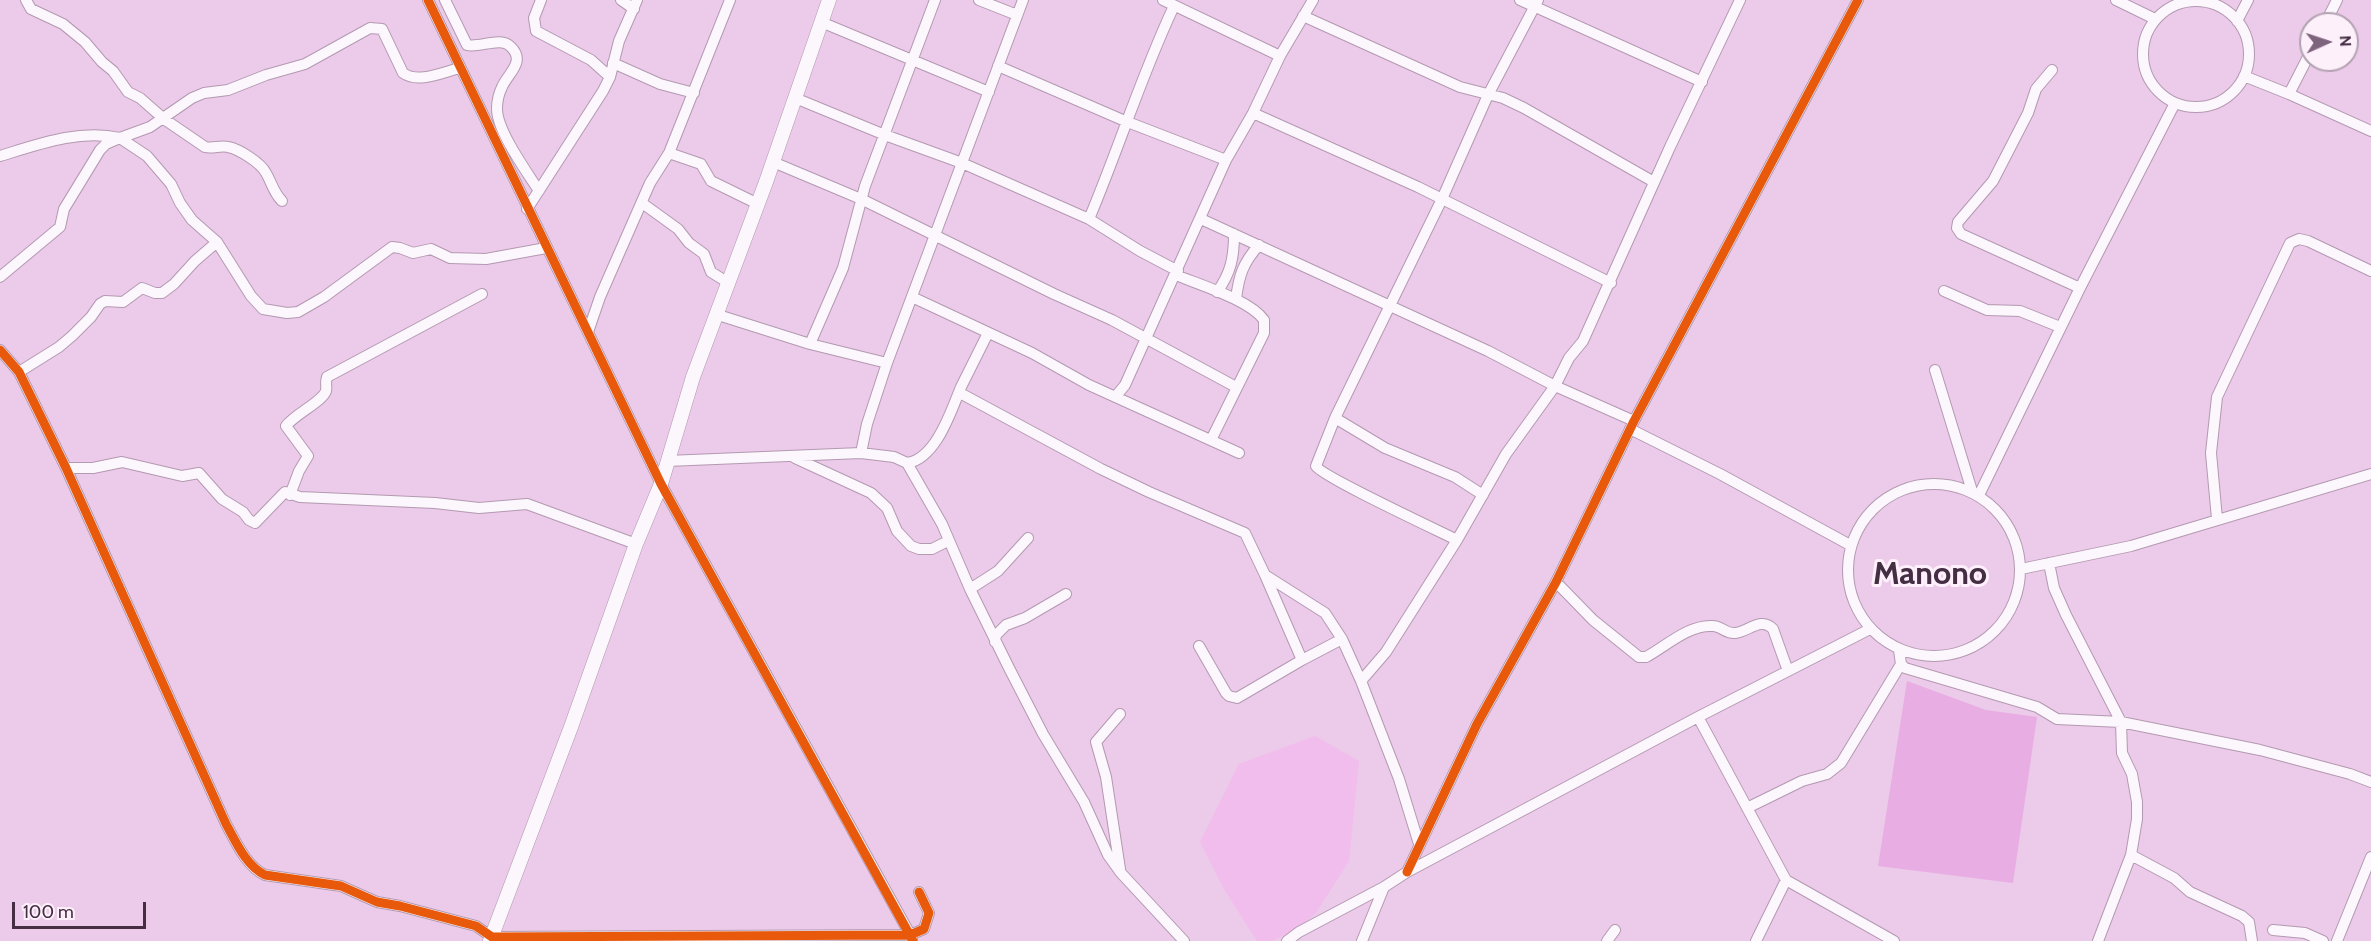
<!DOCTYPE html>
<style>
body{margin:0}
#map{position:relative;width:2371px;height:941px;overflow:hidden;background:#eccae9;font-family:Cabin,sans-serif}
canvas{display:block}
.north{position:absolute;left:2299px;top:12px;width:60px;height:60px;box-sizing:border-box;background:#fdf0fb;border:2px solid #b3a2b1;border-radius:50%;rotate:87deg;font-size:16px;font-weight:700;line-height:24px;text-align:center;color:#452d43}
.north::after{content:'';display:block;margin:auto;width:21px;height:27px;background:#7f647d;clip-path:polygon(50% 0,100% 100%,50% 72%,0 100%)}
.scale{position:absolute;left:12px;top:902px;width:134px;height:27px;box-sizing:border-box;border:3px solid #452d43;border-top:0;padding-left:8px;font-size:18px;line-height:21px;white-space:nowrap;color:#452d43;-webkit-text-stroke:4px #fdf0fb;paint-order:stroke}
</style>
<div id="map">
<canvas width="2371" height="941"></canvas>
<div class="north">N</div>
<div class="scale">100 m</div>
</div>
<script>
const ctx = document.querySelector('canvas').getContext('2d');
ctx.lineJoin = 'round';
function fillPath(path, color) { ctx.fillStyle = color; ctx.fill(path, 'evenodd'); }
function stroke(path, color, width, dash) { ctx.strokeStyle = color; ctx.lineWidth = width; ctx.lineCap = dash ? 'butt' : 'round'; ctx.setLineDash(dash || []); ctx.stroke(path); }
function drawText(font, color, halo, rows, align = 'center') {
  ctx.font = font + ' Cabin,sans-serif'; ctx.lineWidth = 6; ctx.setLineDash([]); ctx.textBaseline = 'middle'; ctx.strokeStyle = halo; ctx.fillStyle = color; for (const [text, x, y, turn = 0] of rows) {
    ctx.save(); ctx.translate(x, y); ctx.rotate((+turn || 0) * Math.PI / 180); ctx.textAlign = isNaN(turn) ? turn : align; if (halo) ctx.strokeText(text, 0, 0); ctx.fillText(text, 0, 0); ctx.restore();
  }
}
const built = new Path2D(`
 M1315 736 1359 761 1349 861 1316 913 1301 926 1273 941H1257L1224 889 1200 842 1239 764Z`);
const green = new Path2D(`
 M1907 681 1986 710 2037 717 2013 883 1878 866Z`);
const minor = new Path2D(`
 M26 0 31 9 63 24 85 42 102 62 113 71 128 92 140 98 164 119 205 147C213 149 220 145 228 147 239 149 261 163 266 173 272 183 273 192 282 201
 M428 0 661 484 912 938
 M445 0 467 45C480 48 501 36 511 47 526 62 508 73 502 87 499 93 497 103 497 109 497 131 527 172 539 191
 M541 0 534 18 536 31 591 60 610 77
 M621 0 634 9
 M979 0 1017 15
 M1163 0 1280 56
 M1520 0 1702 82
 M2116 0 2155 19
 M2143 54a53 53 0 1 1 106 0a53 53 0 1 1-106 0Z
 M1303 16 1460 87 1503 98 1524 108 1654 182
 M2237 21 2248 0
 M821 22 989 92
 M2325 24 2337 0
 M613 63 660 84 694 93
 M998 66 1125 121 1226 160
 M2052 70 2036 89 2028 113 1993 181 1958 222 1957 228 1961 234 2080 288
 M2244 76 2289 94 2371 131
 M2289 94 2311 51
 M795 98 885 135 962 163 1089 219 1140 251 1178 271
 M1253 113 1418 187 1611 283
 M120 138 147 156 171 184 180 203 192 220 217 242 251 296 263 309 287 313 298 312 324 297 392 247 400 248 413 253 431 249 450 258 486 259 546 248
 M120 138 150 127 192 98 204 93 228 90 266 75 305 64 370 28 382 29 403 73C418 84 443 72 460 68
 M669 153 701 164 711 181 758 204
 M0 156C39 144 79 129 120 138L106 144 100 150 64 209 60 227 0 277
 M773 162 861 199 1054 294 1112 320 1236 387
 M642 203 678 229 689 243 704 254 711 272 727 282
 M527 209 603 91 610 77 619 41 637 0
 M1089 219C1119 148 1141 76 1174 6
 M1201 219 1488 351 1555 386 1634 421
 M1176 275C1200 285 1250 300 1264 320V333L1211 440
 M1944 291 1987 310 2020 311 2060 327
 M1217 292C1231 273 1234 257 1234 234
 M912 297 1032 353 1089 385 1239 453
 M1236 299C1239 275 1243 263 1259 245
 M715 314 810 344 887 363
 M588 332 600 297 650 183 669 153 730 0
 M810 344 843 268 865 186 935 0
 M0 350 19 372 66 468 226 824C236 842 246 866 265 875L341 886 377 902 400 906 476 926 492 937 910 935 924 929 929 913 919 892
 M1935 370 1972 491
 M19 372 59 347 72 336 91 317 100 304 105 301 123 302 142 288 155 293H162L174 284 195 261 217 242
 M960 393 1101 469 1149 492 1245 533 1265 575 1325 613 1342 639 1361 681 1399 779 1419 844
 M1116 396 1125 385 1226 160 1253 113 1280 56 1313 0
 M1335 418 1385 448 1455 477 1483 495
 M1630 429 1720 474 1850 545
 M861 453 867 424 887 363 1023 0
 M795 458 871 493 887 508 897 531 911 546 919 549H932L948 541
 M667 461 861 453 894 457 907 463 942 524 970 589 1009 668 1043 734 1084 802 1108 855 1121 873 1184 941
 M907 463C936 459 951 411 961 387 970 369 979 351 988 333
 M66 468H93L122 462 182 476 199 473 222 499 243 512 249 520 255 523 285 492 300 497 435 503 479 508 527 504 636 544
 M1848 570a86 86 0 1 1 172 0a86 86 0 1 1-172 0Z
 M290 495 299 471 308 456 286 426C295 414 322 402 326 391 327 386 325 382 327 377L482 294
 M1979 495 2080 288 2175 103
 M2217 519 2211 453 2217 397 2290 243 2299 239 2308 241 2371 271
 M1457 540C1437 530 1321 476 1316 466L1335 418 1442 199 1488 95 1538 0
 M2049 563 2054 588 2066 615 2121 722 2122 753 2132 774 2137 802V819L2131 855 2098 941
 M2021 569 2131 546 2371 474
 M1265 575 1302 660 1342 639
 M1556 582 1593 620 1639 657H1646C1665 647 1689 624 1713 626 1721 626 1726 634 1735 633 1748 632 1761 616 1773 629L1788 671
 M970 589 998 571 1028 538
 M995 642 996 635 1006 625 1025 618 1066 594
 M1199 646 1226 693 1229 696 1237 698 1302 660
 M1899 650 1901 664 1905 668 2037 707 2057 719 2121 722 2260 750 2350 774 2371 782
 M1361 681 1386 652 1457 540 1506 454 1555 386 1569 358 1583 341 1670 147 1740 0
 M1120 714 1096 742 1106 777 1120 869
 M1698 717 1786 880 1894 941
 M1747 808 1802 781 1827 774 1841 763 1901 664
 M2131 855 2174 878 2190 892 2242 916 2249 922 2252 941
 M1407 872 1477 724 1556 582 1634 421 1858 0
 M2273 930 2305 933 2323 941
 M1287 941 1299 932 1384 887 1407 872 1698 717 1870 629
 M1362 941 1384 887
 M1607 941 1615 930
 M1756 941 1786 880
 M2337 941 2371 857`);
const major = new Path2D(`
 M490 941 571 727 636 544 661 484 693 377 766 182 829 0`);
const cycleway = new Path2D(`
 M428 0 661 484 913 941
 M0 350 19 372 66 468 226 824C236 842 246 866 265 875L341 886 377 902 400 906 476 926 492 937 910 935 924 929 929 913 919 892
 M1407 872 1477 724 1556 582 1634 421 1858 0`);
const townNames = [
 ["Manono",1930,575]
];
fillPath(built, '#f1bdec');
fillPath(green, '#e8ade3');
stroke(minor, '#b399b1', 12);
stroke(major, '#b399b1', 15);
stroke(minor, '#fcf7fc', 10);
stroke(major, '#fcf7fc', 14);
stroke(cycleway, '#e8590c', 9);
drawText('bold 32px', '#452d43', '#fdf0fb', townNames);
</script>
